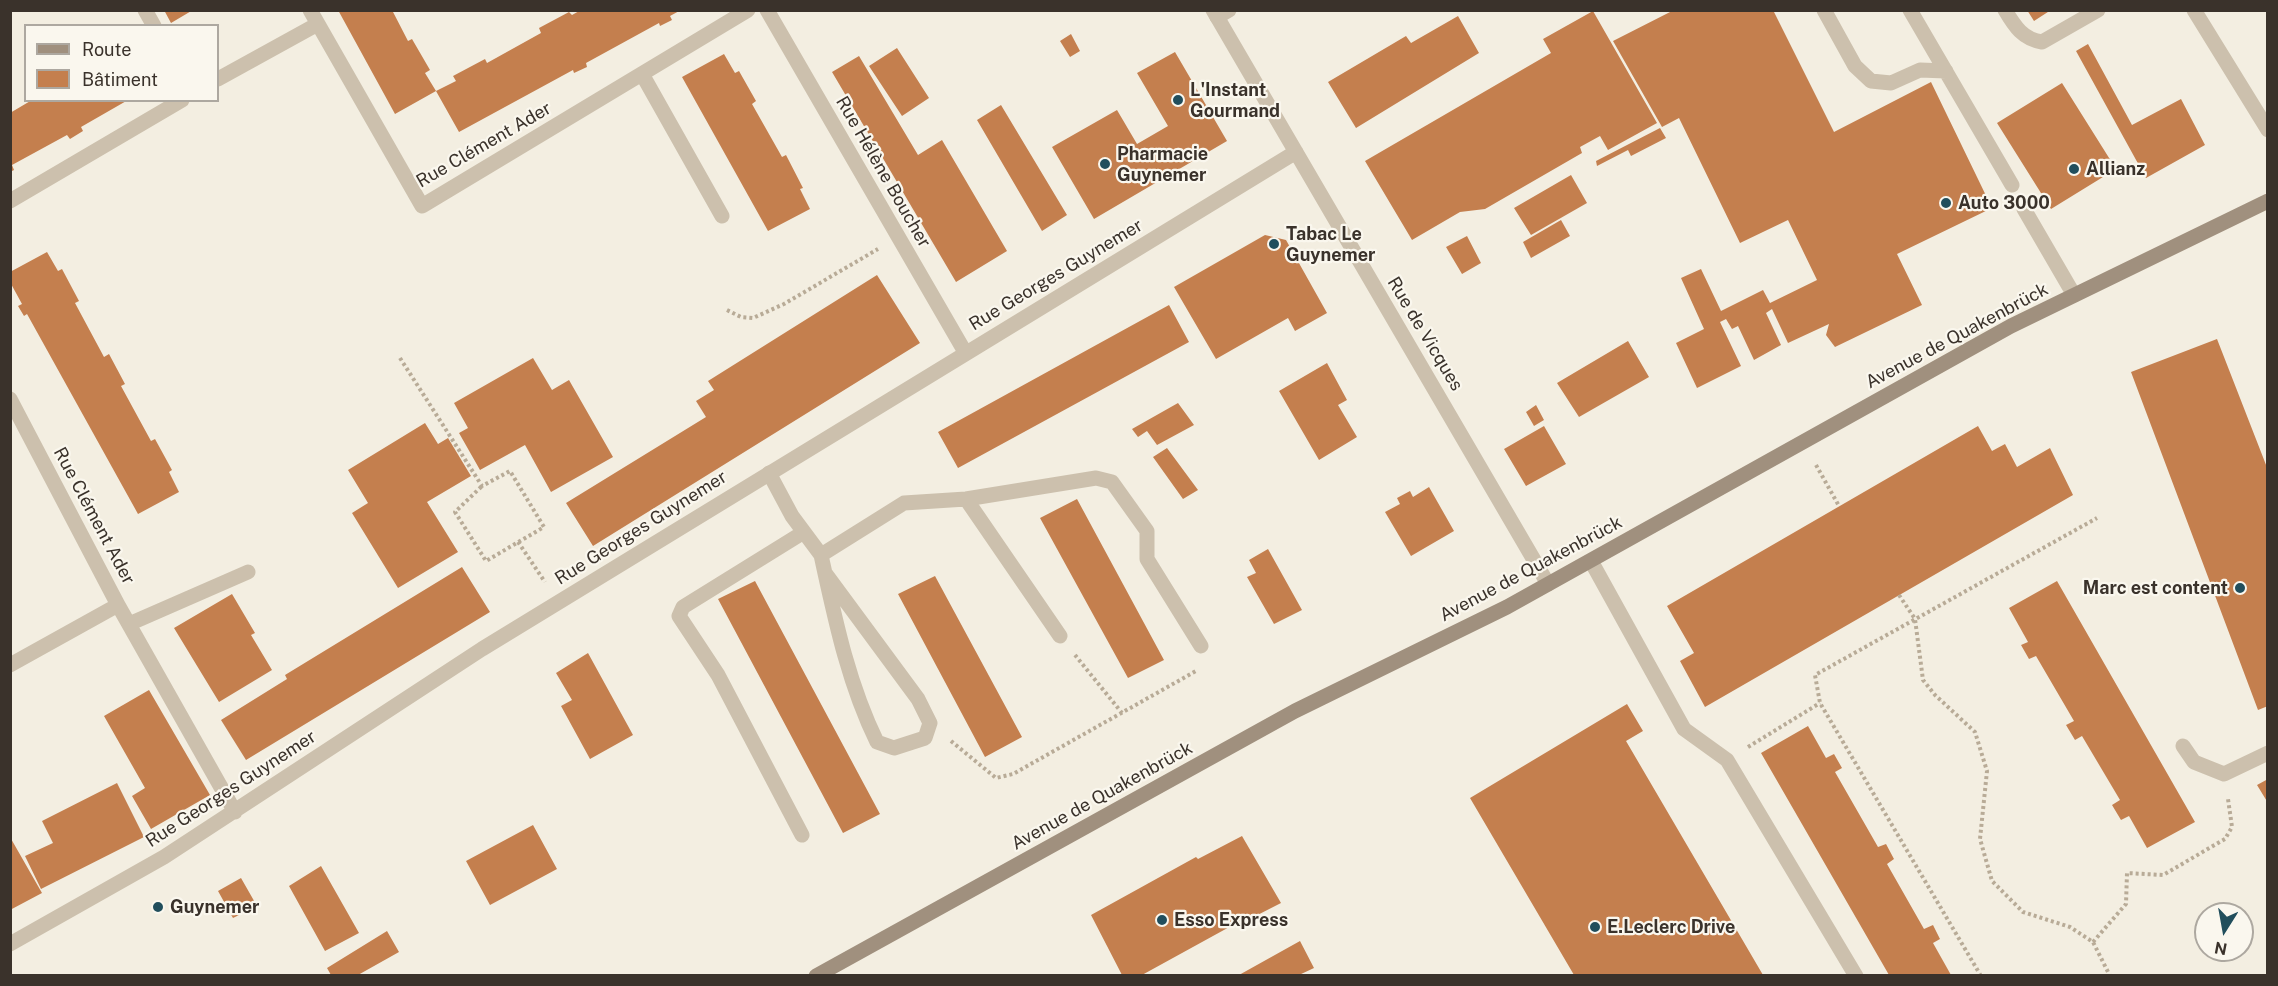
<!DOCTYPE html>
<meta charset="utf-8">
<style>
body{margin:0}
#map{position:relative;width:2278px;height:986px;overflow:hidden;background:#f3eee1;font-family:"Public Sans",sans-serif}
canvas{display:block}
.frame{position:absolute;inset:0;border:12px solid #3a322b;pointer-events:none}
.legend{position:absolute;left:24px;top:24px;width:195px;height:78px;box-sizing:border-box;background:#faf7ee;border:2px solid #ada8a0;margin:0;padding:8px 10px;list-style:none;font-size:18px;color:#3a322b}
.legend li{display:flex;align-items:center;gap:12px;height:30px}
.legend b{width:30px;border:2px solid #ada8a0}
.north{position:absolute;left:2194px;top:902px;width:60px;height:60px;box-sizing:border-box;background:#faf7ee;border:2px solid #ada8a0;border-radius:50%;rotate:191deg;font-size:16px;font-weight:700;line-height:24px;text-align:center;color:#3a322b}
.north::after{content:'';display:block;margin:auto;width:21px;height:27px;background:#214e5c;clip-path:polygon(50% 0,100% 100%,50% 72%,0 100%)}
</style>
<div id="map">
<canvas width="2278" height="986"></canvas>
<div class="frame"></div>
<ul class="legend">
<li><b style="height:8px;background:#a0907e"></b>Route</li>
<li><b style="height:16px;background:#c47f4e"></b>Bâtiment</li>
</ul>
<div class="north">N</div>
</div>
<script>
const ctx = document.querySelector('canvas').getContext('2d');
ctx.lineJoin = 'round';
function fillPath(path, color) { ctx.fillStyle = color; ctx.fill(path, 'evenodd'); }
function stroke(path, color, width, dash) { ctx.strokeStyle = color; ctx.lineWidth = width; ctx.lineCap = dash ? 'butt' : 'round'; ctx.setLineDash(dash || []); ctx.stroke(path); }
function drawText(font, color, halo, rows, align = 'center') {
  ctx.font = font + ' "Public Sans",sans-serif'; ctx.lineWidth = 4.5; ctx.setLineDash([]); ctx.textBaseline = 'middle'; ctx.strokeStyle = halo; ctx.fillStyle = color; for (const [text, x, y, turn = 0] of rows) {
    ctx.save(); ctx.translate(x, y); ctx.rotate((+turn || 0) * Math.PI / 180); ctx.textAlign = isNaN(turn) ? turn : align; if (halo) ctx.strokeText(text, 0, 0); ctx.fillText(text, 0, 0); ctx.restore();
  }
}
const building = new Path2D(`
 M164 10H193L171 23Z
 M338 10H392L408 41 412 39 430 70 425 73 436 91 395 114Z
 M581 10H681L670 16 672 20 660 26 659 23 586 63 587 67 574 73 573 70 459 132 436 91 456 81 453 76 485 59 487 63 541 33 539 28 569 12 572 15Z
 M1674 10H1773L1834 132 1931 82 1992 208 1897 254 1922 305 1835 347 1826 335 1829 324 1788 343 1772 309 1766 313 1781 345 1754 360 1738 326 1732 329 1726 319 1720 322 1741 366 1697 388 1676 343 1704 329 1681 278 1701 269 1721 311 1763 290 1770 303 1817 280 1788 220 1740 243 1679 118 1662 127 1613 41Z
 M2027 10H2051L2034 21Z
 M1593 11 1657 123 1608 150 1600 136 1580 147 1582 153 1485 209 1460 212 1412 240 1365 161 1551 53 1543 39Z
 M1458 16 1479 53 1356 128 1328 82 1406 36 1411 43Z
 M1071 34 1080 51 1070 57 1060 41Z
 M2088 44 2132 125 2181 99 2205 145 2146 178 2076 51Z
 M897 48 929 98 902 116 869 66Z
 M1175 52 1227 141 1094 219 1052 147 1117 110 1137 144 1168 126 1137 73Z
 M724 54 735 73 739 71 756 101 752 104 782 157 786 155 803 188 800 189 810 209 768 231 682 77Z
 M859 56 918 155 942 140 1007 251 956 282 832 72Z
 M2062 83 2116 169 2051 209 1997 123Z
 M32 100H128L81 127 83 131 70 139 67 135 12 165 14 170 10 172V113Z
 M1001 105 1067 215 1042 231 977 120Z
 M1660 128 1666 138 1631 156 1628 150 1597 166 1596 161Z
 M1571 175 1587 203 1531 235 1514 208Z
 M1561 220 1570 236 1531 258 1523 242Z
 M1265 235 1286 240 1327 313 1295 331 1288 318 1216 359 1174 287Z
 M1467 236 1481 263 1462 274 1446 247Z
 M47 252 58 271 62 269 79 301 75 303 104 357 109 354 125 384 121 386 151 441 155 439 172 470 169 472 179 492 138 514 27 314 24 316 18 306 22 304 10 282V272Z
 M877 275 920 343 593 546 566 503 706 417 696 401 714 390 708 381Z
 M1169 305 1189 342 958 468 938 432Z
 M2217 339 2268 470V706L2258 710 2131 372Z
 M1628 341 1649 377 1579 417 1557 383Z
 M533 358 552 390 569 380 613 457 551 492 525 445 480 470 459 433 468 428 454 403Z
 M1327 363 1347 400 1338 405 1357 437 1319 460 1279 391Z
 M1178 403 1194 425 1157 445 1147 431 1138 437 1132 429Z
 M1536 405 1544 420 1534 426 1526 412Z
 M425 423 438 444 448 438 471 476 427 502 458 552 398 588 352 513 368 503 348 470Z
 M1544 426 1566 464 1526 486 1504 449Z
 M1978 426 1992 451 2005 444 2017 467 2050 448 2073 495 1705 707 1680 661 1694 653 1667 606Z
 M1167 448 1198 490 1183 499 1153 457Z
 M1429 487 1454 531 1411 556 1385 512 1400 504 1397 498 1410 491 1413 497Z
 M1077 499 1164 660 1128 678 1040 518Z
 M1268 549 1302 610 1274 624 1247 577 1256 573 1249 560Z
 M462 567 490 612 246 760 221 720 287 679 285 675Z
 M935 576 1022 737 985 757 898 594Z
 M755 581 880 814 843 833 718 599Z
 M2057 581 2195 822 2147 848 2129 816 2121 820 2112 805 2120 800 2082 736 2075 740 2066 725 2074 721 2036 656 2029 659 2021 645 2028 642 2009 608Z
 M232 594 255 633 251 635 272 670 219 702 174 628Z
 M588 653 633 735 590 759 561 706 572 700 556 673Z
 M149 690 210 795 151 829 132 796 145 788 104 716Z
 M1627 704 1643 731 1626 741 1763 975H1574L1470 798Z
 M1808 726 1826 758 1834 754 1842 768 1835 772 1878 847 1886 844 1894 859 1887 864 1924 929 1933 925 1940 939 1933 943 1951 975H1889L1761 753Z
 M2268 779V803L2257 785Z
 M117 783 144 837 41 889 25 856 53 843 42 821Z
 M533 825 557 869 490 905 466 861Z
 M1242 836 1281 903 1234 927 1233 925 1142 975H1122L1091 915 1196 857 1198 859Z
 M10 837 42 893 10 910Z
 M321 866 359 933 325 951 289 886Z
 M241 878 257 906 233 918 218 891Z
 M387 931 399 952 358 975H331L327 968Z
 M1300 941 1314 968 1299 975H1239Z`);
const path = new Path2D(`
 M727 310 741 317 753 318 784 304 878 249
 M400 358 482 486 510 471 544 527 486 561 455 512 482 486
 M1816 465 1839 506
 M518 542 545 582
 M1899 595 1915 619 1923 680 1935 695 1975 732 1987 771 1980 839 1992 881 2023 912 2070 927 2093 942 2110 976
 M1075 655 1122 713
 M951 741 996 778 1013 774 1196 671
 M1748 747 1820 703
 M2093 942 2126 904 2127 873 2163 875 2225 839 2232 827 2228 799
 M1981 976 1820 703 1815 675 2097 518`);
const service = new Path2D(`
 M145 10 154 26
 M1824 10 1855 66 1871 81 1891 83 1920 70 1946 71
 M1910 10 2012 185
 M2005 10C2015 27 2023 39 2042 42L2098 10
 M1217 17 1229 10
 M2024 209 2074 295
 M769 473 792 516 821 555 904 503 966 499 1096 478 1112 482 1147 531V559L1201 646
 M966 499 1060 636
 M821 555C835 619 848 683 877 742L894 748 925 738 930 723 918 699 825 573
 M1591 561 1684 729 1727 760 1856 976
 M2183 746 2194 762 2224 774 2268 753
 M802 835 718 675 679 616 683 607 804 532`);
const minor = new Path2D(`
 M310 10 422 206 748 10
 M767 10 965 352
 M1213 10 1548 584
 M2194 10 2268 130
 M642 74 722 216
 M218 79 316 25
 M10 201 182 100
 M10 399 118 605 235 812
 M129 624 248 572
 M10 665 118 605
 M10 944 164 857 482 649 1296 152`);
const secondary = new Path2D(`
 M816 976 1295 711 1507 607 2011 326 2268 201`);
const markers = [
 [1178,100,6,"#214e5c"],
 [1105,164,6,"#214e5c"],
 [2074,169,6,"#214e5c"],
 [1946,203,6,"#214e5c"],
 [1274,244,6,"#214e5c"],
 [2240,588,6,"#214e5c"],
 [158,907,6,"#214e5c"],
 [1162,920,6,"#214e5c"],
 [1595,927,6,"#214e5c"]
];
const poiNames = [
 ["L'Instant",1190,90],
 ["Gourmand",1190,111],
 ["Pharmacie",1117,154],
 ["Guynemer",1117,175],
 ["Allianz",2086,169],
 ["Auto 3000",1958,203],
 ["Tabac Le",1286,234],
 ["Guynemer",1286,255],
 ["Marc est content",2228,588,"right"],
 ["Guynemer",170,907],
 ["Esso Express",1174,920],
 ["E.Leclerc Drive",1607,927]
];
const streetNames = [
 ["Rue Clément Ader",484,145,-30],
 ["Rue Hélène Boucher",883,172,60],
 ["Rue Georges Guynemer",1056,275,-31],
 ["Rue de Vicques",1425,334,59],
 ["Avenue de Quakenbrück",1957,336,-28],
 ["Rue Clément Ader",94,516,62],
 ["Rue Georges Guynemer",641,528,-32],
 ["Avenue de Quakenbrück",1531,569,-28],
 ["Rue Georges Guynemer",231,789,-33],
 ["Avenue de Quakenbrück",1102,796,-29]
];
fillPath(building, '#c47f4e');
stroke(path, '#b8ab97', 4, [3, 3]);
stroke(service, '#ccc0ad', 15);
stroke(minor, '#ccc0ad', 15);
stroke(secondary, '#a0907e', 15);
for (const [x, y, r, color] of markers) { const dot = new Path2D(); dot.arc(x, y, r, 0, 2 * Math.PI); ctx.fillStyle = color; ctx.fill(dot); stroke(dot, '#faf7ee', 2); }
drawText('bold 18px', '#3a322b', '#faf7ee', poiNames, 'left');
drawText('18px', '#3a322b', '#faf7ee', streetNames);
</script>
